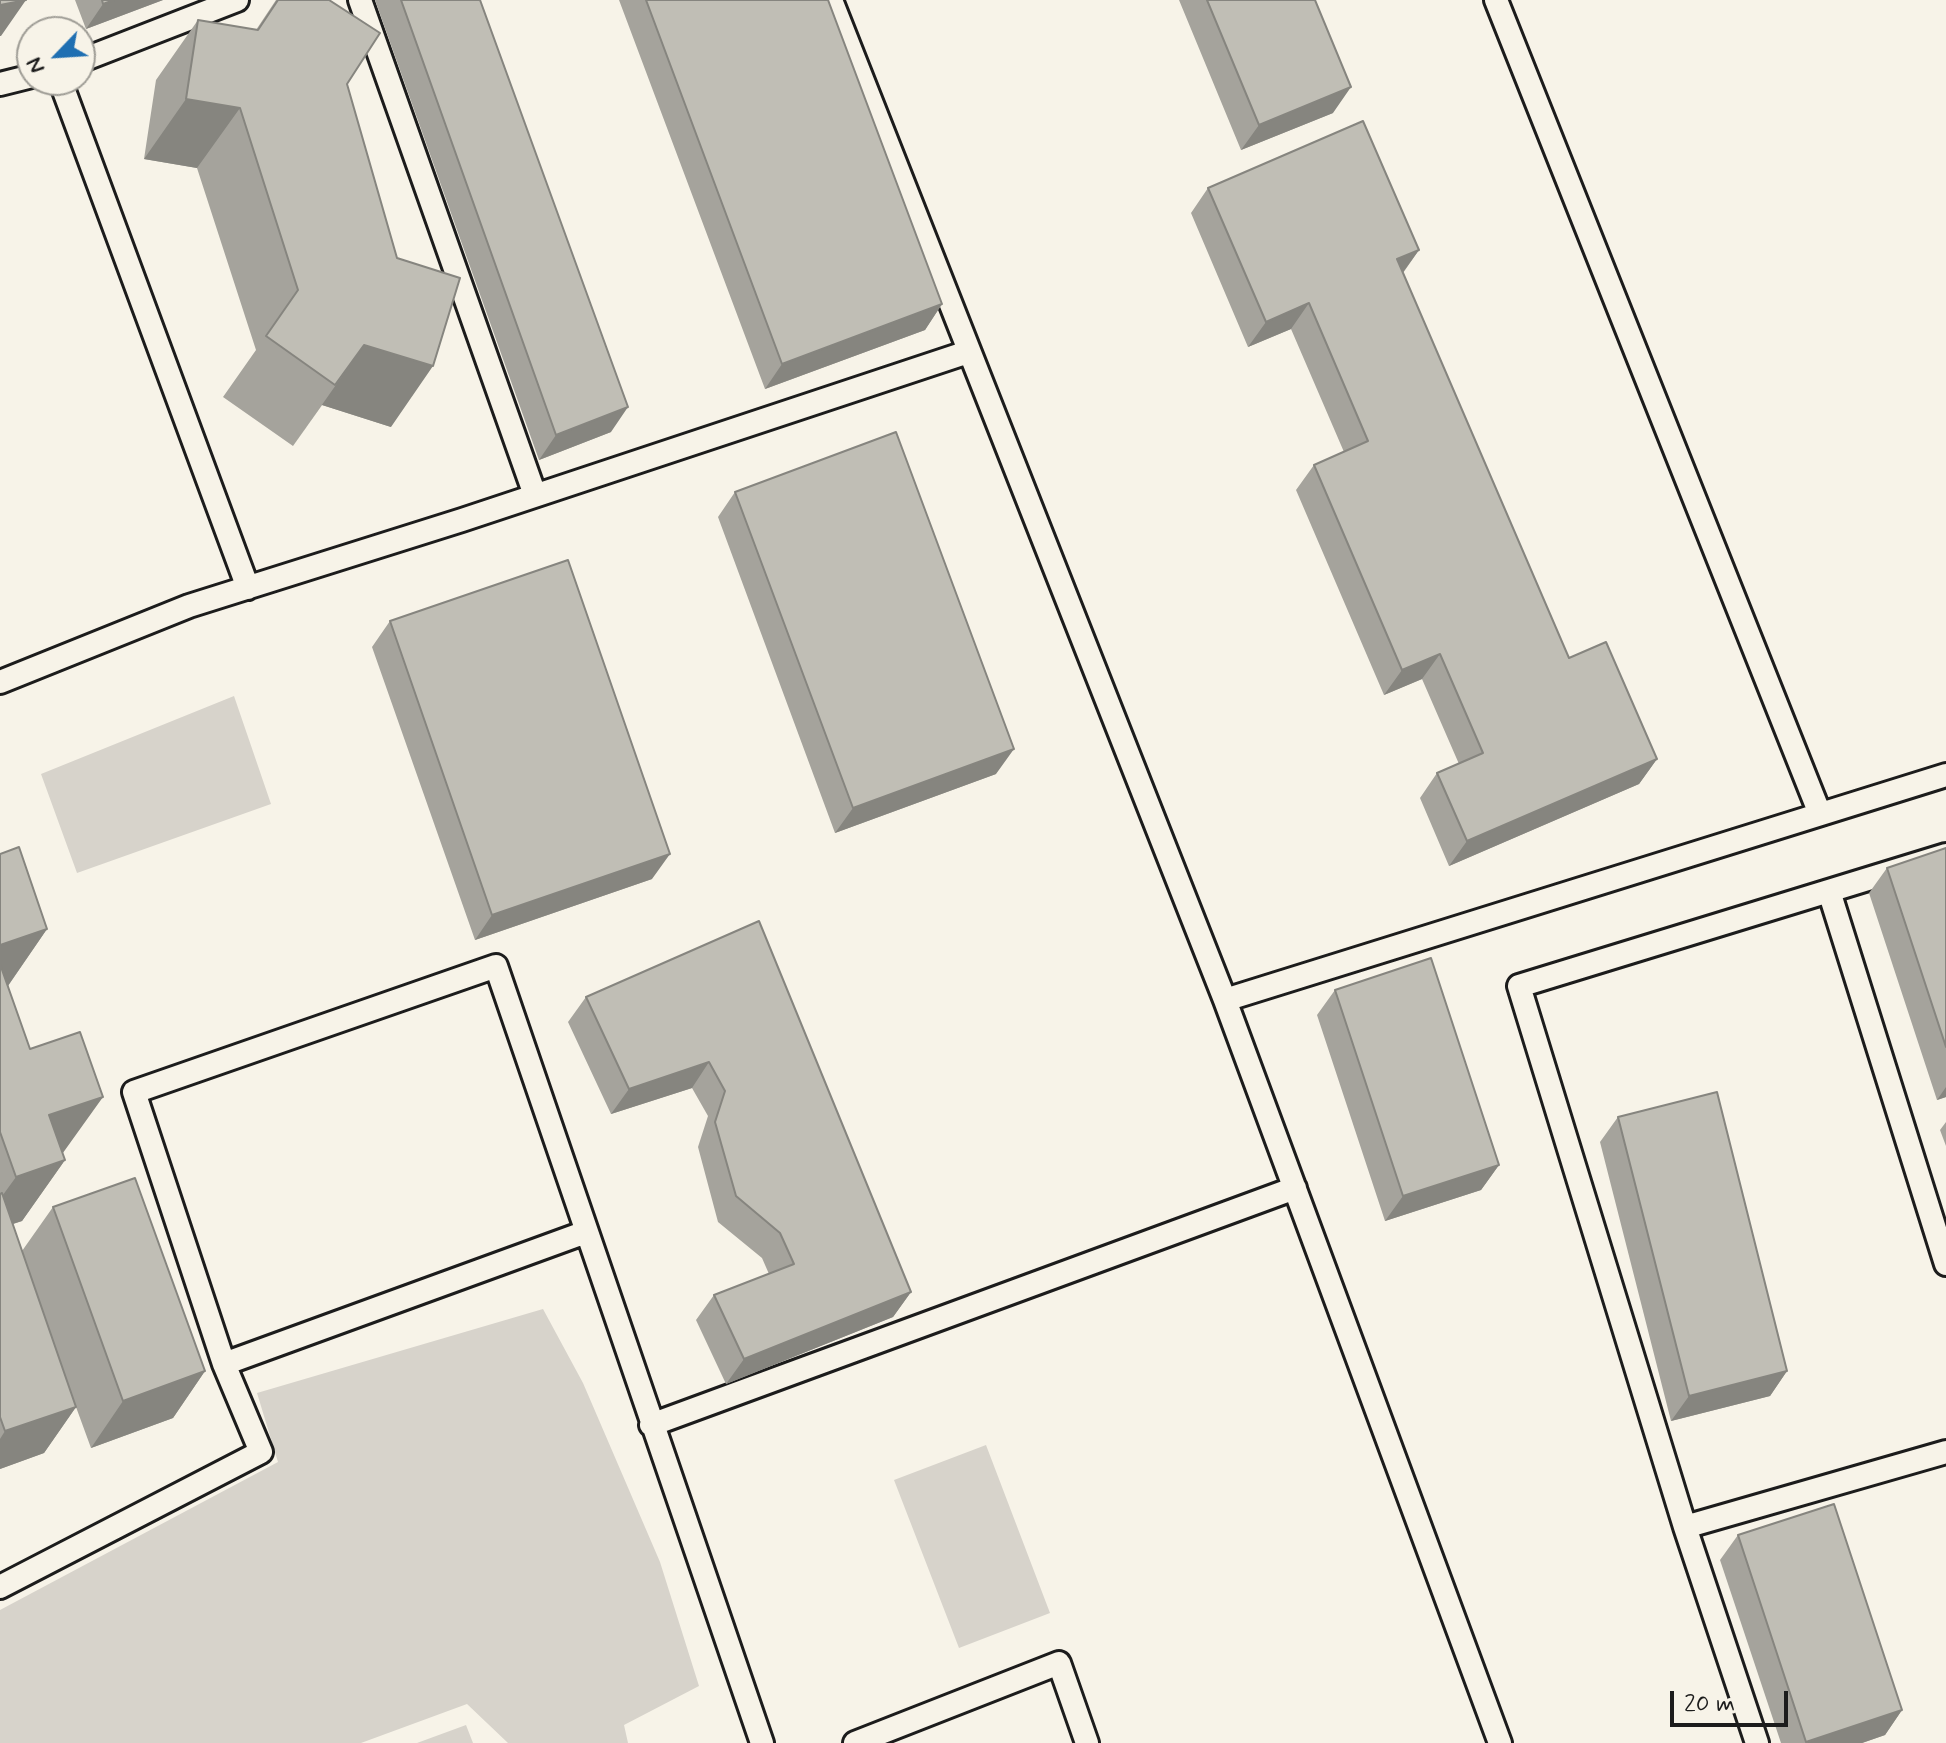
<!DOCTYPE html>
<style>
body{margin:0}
#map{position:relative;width:1946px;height:1743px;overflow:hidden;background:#f7f3e8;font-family:Mynerve,sans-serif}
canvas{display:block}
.north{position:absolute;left:16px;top:16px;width:80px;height:80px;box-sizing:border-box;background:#f7f3e8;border:2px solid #9f9d96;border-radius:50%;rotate:245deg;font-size:22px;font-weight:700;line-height:32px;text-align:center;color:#1c1c1c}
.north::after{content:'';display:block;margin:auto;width:28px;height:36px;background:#1f6fb2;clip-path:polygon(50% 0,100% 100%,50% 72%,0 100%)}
.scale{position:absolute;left:1670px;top:1691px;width:118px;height:36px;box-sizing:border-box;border:4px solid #1c1c1c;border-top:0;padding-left:10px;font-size:24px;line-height:28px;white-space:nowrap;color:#1c1c1c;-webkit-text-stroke:6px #f7f3e8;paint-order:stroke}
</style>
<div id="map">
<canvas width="1946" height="1743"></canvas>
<div class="north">N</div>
<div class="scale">20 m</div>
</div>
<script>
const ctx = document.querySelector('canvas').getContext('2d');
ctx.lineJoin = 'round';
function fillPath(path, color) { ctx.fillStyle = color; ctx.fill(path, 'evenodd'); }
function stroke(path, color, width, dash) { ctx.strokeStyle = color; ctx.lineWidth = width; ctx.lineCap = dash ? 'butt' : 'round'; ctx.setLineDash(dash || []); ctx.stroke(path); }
const green = new Path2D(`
 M234 696 271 804 77 873 41 774Z
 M543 1309 583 1383 660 1562 699 1686 624 1725 628 1743H508L467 1704 361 1743H0V1610L278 1462 257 1393Z
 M986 1445 1050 1613 959 1648 894 1480Z
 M466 1725 473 1743H417Z`);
const service = new Path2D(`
 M360 0 535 495
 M831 0 1225 1000 1500 1743
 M1496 0 1820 814
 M80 61 237 0
 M60 80 248 588
 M0 84 32 76
 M0 682 189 606 462 520 968 352
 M1829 891 1946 1264
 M1225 1000 1946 775
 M224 1364 586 1232
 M651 1425 1295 1188
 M1685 1527 1946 1452
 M0 1587 261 1452 224 1364 134 1092 496 966 762 1743
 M855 1743 1059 1663 1087 1743
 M1757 1743 1685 1527 1519 986 1946 855`);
const wall = new Path2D(`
 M75 0H163L86 29Z
 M276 0H329L347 84 391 427 322 405 293 446 223 397 256 350 197 168 144 159 156 80 198 20 256 30Z
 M375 0H480L611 432 539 460Z
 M619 0H828L942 304 925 330 765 389Z
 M1179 0H1315L1333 113 1241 150Z
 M1208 188 1419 250 1403 273 1569 658 1657 759 1639 784 1449 866 1420 798 1437 773 1459 764 1422 679 1384 695 1296 490 1314 465 1344 452 1291 329 1248 347 1191 213Z
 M735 492 996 774 835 833 718 517Z
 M390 621 652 879 475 940 372 647Z
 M1946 848V1097L1937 1100 1869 893 1887 868Z
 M0 854 47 929 8 986 65 1160 22 1221 13 1224 22 1251 53 1207 205 1371 173 1418 91 1448 76 1407 44 1453 0 1469Z
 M759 921 911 1292 893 1317 726 1384 696 1320 714 1295 769 1274 762 1258 718 1222 698 1147 708 1116 692 1088 611 1114 568 1022 586 997Z
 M1335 990 1499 1165 1481 1190 1385 1221 1317 1015Z
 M1618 1117 1787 1371 1770 1396 1671 1421 1600 1142Z
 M1946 1122V1146L1940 1130Z
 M1738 1535 1902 1710 1885 1735 1862 1743H1781L1720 1560Z`);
const shadedWall = new Path2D(`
 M26 0 1 36H0V5Z
 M114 0H163L86 29 103 4Z
 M1351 87 1333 113 1241 150 1259 125Z
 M186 99 240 108 197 168 144 159Z
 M1419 250 1401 275 1397 259Z
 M1309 303 1291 329 1248 347 1266 322Z
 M942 304 925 330 765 389 782 364Z
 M364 345 433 366 391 427 322 405 293 446Z
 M628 407 611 432 539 460 556 435Z
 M1440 654 1422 679 1384 695 1402 670Z
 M1014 749 996 774 835 833 853 808Z
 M1657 759 1639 784 1449 866 1467 841Z
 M670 854 652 879 475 940 492 915Z
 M47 929 5 990 0 991V945Z
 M709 1062 692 1088 611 1114 629 1089Z
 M1946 1087V1097L1937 1100Z
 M103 1097 60 1157 49 1115Z
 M65 1160 22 1221 0 1228V1199L16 1177Z
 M1499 1165 1481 1190 1385 1221 1403 1196Z
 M911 1292 893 1317 726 1384 744 1359Z
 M205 1371 173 1418 91 1448 123 1401Z
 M1787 1371 1770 1396 1671 1421 1689 1396Z
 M76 1407 44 1453 0 1469V1439L5 1431Z
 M1902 1710 1885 1735 1862 1743H1805Z`);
const building = new Path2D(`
 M0 0H26L0 5Z
 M102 0H114L103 4Z
 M278 0H329L380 33 347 84 397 258 460 278 433 366 364 345 335 385 266 336 298 290 240 108 186 99 198 20 258 30Z
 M401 0H480L628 407 556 435Z
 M646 0H828L942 304 782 364Z
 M1207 0H1315L1351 87 1259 125Z
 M1363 121 1419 250 1397 259 1569 658 1606 642 1657 759 1467 841 1437 773 1483 753 1440 654 1402 670 1314 465 1368 441 1309 303 1266 322 1208 188Z
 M896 432 1014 749 853 808 735 492Z
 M568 560 670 854 492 915 390 621Z
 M19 847 47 929 0 945V854Z
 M1946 848V1047L1887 868Z
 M759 921 911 1292 744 1359 714 1295 794 1264 780 1233 736 1196 715 1122 725 1091 709 1062 629 1089 586 997Z
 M1431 958 1499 1165 1403 1196 1335 990Z
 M0 964 30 1049 80 1032 103 1097 49 1115 65 1160 16 1177 0 1132Z
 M1717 1092 1787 1371 1689 1396 1618 1117Z
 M135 1178 205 1371 123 1401 53 1207Z
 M2 1193 76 1407 5 1431 0 1417V1194Z
 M1834 1504 1902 1710 1806 1742 1738 1535Z`);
fillPath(green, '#d7d3cb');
stroke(service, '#1c1c1c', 28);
stroke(service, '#f7f3e8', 22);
fillPath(wall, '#a5a39c');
fillPath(shadedWall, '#86857f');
fillPath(building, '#c0beb5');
stroke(building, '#86857f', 2);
</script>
